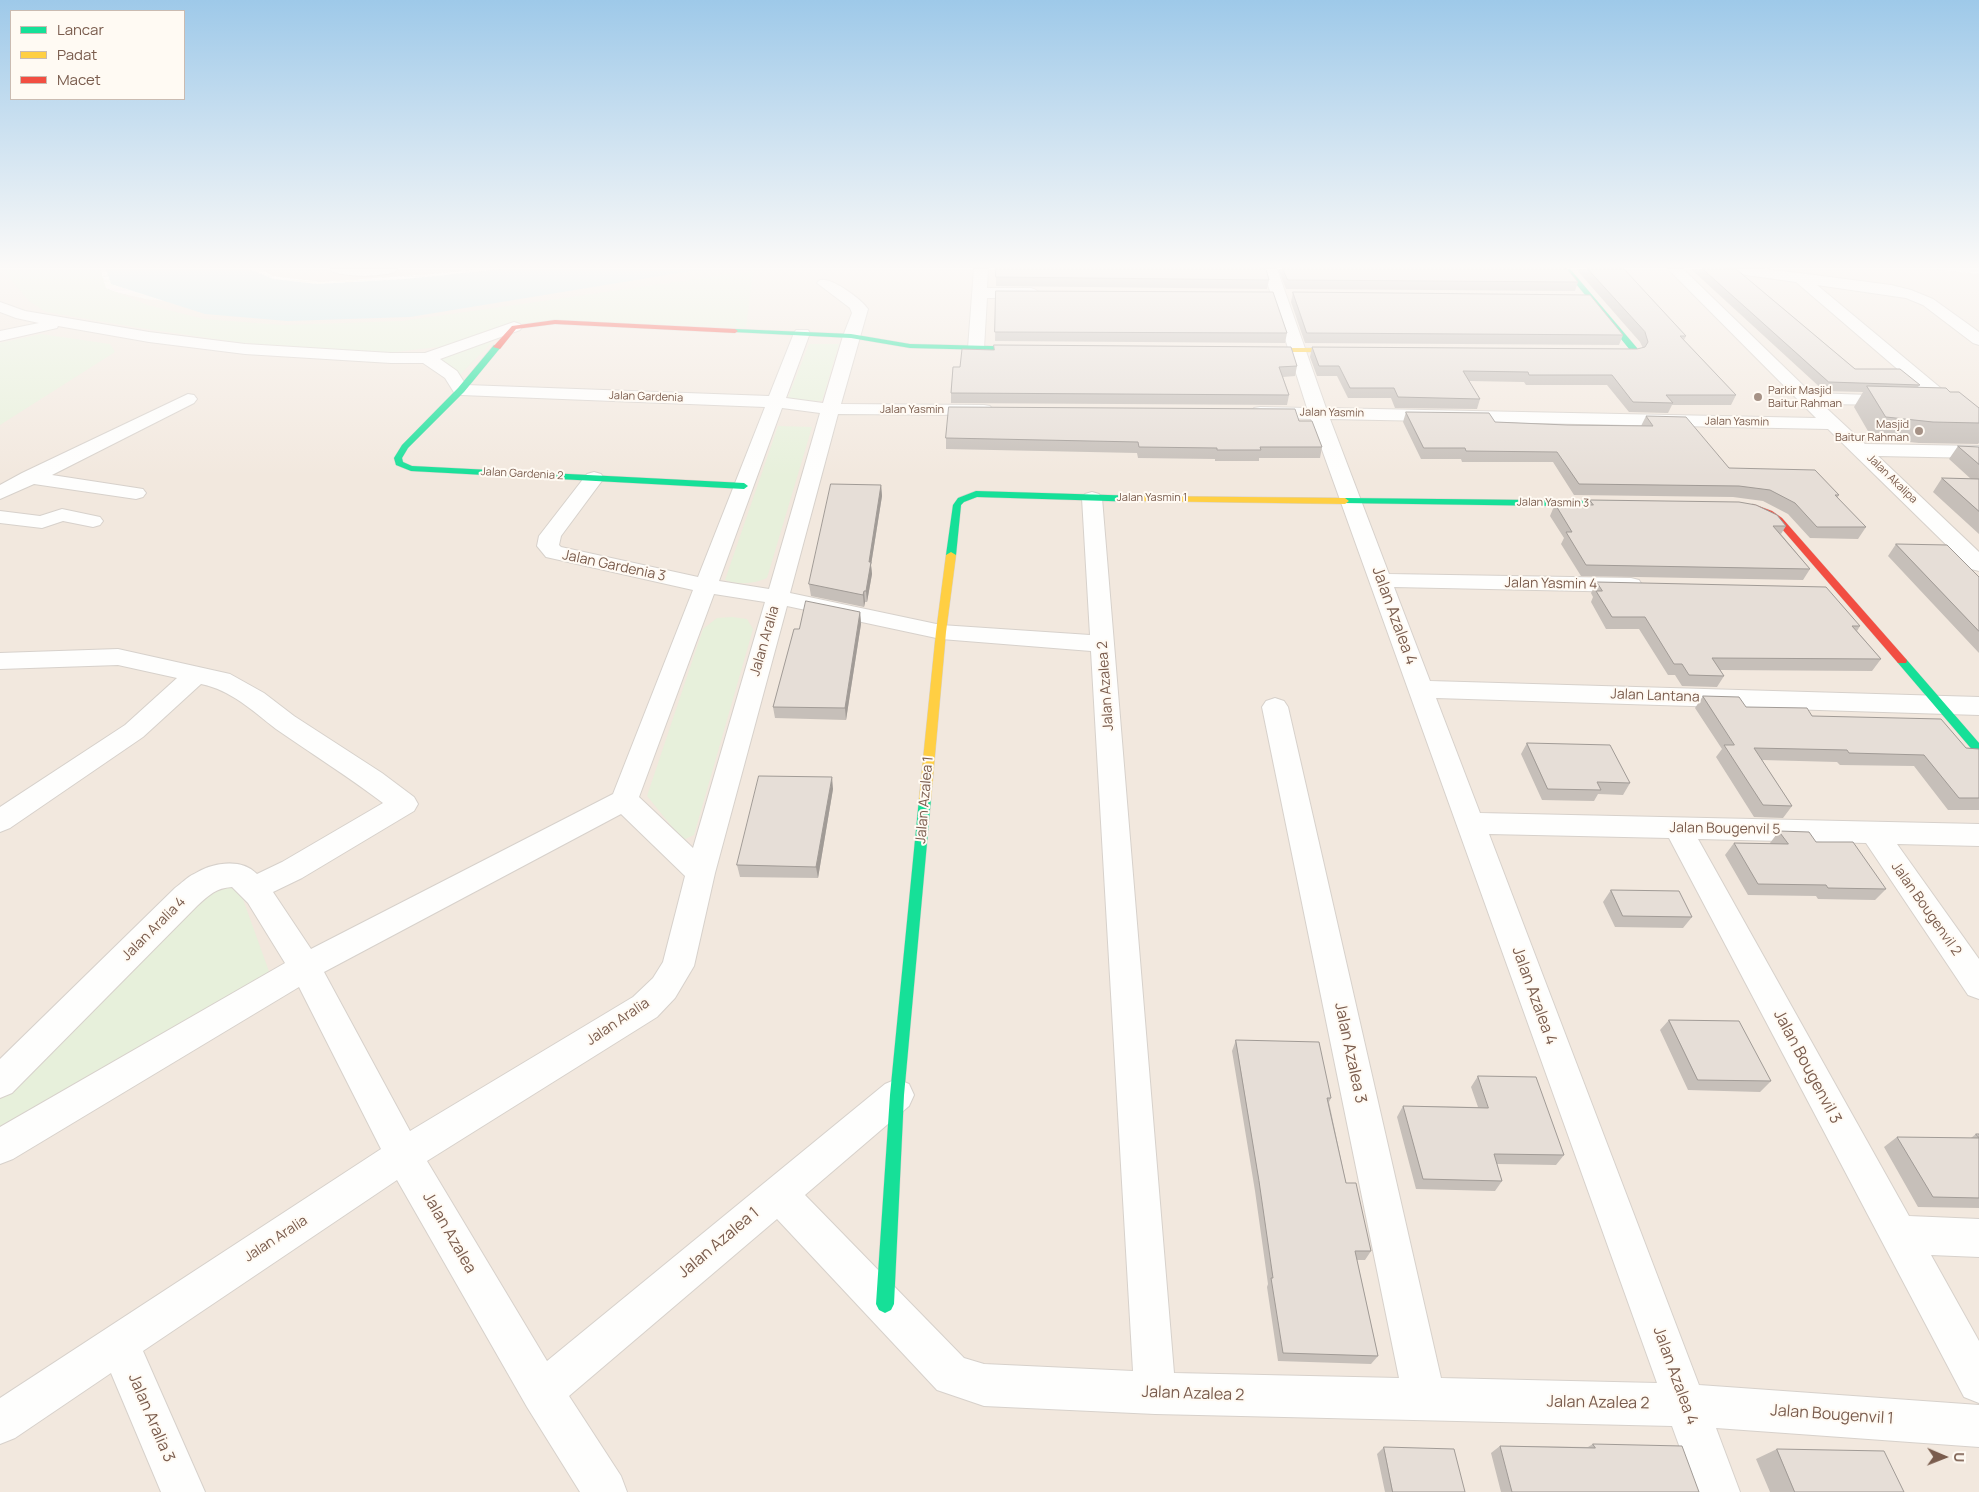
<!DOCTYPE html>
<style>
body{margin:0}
#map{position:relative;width:1979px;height:1492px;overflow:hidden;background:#f9f5f0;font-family:Manrope,sans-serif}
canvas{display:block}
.legend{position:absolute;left:10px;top:10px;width:175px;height:90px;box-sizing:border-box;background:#fffaf3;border:1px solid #cabbb1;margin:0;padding:6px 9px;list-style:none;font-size:15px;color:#7a5c4d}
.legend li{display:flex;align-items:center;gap:10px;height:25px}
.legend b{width:25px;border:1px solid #cabbb1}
.north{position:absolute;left:1919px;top:1432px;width:50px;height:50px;-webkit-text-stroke:4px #fffaf3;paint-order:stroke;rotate:91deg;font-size:14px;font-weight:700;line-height:20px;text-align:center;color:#7a5c4d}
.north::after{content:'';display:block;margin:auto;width:18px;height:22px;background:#7a5c4d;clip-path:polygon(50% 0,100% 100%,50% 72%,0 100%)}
</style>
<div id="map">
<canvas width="1979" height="1492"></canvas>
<ul class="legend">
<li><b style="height:6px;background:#16e098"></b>Lancar</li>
<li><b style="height:6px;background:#ffcf43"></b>Padat</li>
<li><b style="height:6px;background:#f24e42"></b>Macet</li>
</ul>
<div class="north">U</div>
</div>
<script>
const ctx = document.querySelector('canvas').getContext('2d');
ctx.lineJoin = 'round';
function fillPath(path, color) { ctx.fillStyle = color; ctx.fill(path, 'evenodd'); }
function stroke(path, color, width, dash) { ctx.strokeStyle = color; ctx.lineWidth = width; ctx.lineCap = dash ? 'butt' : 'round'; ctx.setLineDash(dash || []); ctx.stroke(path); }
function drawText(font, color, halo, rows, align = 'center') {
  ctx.font = font + ' Manrope,sans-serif'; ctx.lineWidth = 4; ctx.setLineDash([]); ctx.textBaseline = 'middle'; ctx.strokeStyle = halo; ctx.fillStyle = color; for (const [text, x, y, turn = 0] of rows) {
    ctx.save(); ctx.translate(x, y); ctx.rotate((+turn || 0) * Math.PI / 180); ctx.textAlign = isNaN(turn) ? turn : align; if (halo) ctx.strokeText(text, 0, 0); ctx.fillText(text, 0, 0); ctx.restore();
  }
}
const residential = new Path2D(`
 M0 269H59L104 289 146 299 228 306 588 269H1936L1979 274V1492H0Z
 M263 269H480L432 274 321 282 272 276Z`);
const green = new Path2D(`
 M2 269H100L106 288 148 305 204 319 283 325 402 321 753 271 746 328 551 321 447 346 387 353 242 343 140 328 46 312 29 301Z
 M41 334 110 344 115 352 0 425V343Z
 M497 337 461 374 454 373 438 356Z
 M809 344H839L822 401 787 400Z
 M778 426 812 427 767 578C753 584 740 585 725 580Z
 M732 617 747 619 753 629 694 835 683 840 647 796 703 629 717 618Z
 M220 884 240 891 271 977 0 1135V1097L201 890Z`);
const water = new Path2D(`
 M106 269H249L274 279 317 284 406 279 501 269H703L410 317 287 321 205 314 111 284Z`);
const street = new Path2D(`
 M331 269H397L395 272C377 277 351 277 333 272Z
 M974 269H988L987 288H1031L1036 290 1039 293 1036 296 1031 298H987L984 348 982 352H970L968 348Z
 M1263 269H1277L1326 408 1816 418 1668 269H1683L1811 393 1901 396 1904 400 1901 404 1895 405 1822 404 1865 444 1979 446V458L1878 456 1979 552V571L1971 569 1828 429 1330 419 1389 574 1631 578 1639 580 1642 585 1639 590 1631 592 1394 587 1430 681 1979 697V715L1436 698 1480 813 1979 824V846L1897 844 1979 959V999L1968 995 1866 843 1698 839 1909 1216 1979 1219V1257L1931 1255 1979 1341V1403L1964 1397 1669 838 1489 834 1699 1385 1979 1405V1447L1716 1428 1740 1492H1696L1672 1426 1155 1414 984 1406 937 1390 777 1219 569 1396 621 1476 627 1492H580L527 1407 397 1180 143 1351 205 1492H161L111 1373 15 1438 0 1444V1398L381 1149 299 987 13 1159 0 1164V1127L285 963 248 903 232 887C216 888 209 895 197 906L12 1093 0 1098V1059L175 888C181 884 187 877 194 874 211 863 241 857 257 874L282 862 383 803C349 777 312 754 276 729 253 711 231 690 201 684L143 737 10 828 0 832V807L125 725 177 678 118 665 0 669V653L118 649 230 674 264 693 294 716 382 773 414 797 418 804 414 811 302 878 273 892 311 949 613 794 693 590 546 557 537 546 539 536 587 474 594 472 601 474 604 478 561 536 559 545 561 547 698 577 765 407 461 395 455 394 445 378 423 363H391L245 354 149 342 58 326 57 328 0 341V331L39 323 16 318 0 312V302L25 311 149 332 245 344 391 353H425L514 322 520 324 522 327 520 330 440 359 457 371 466 385 769 396 794 333 796 330H808L810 333 786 398 823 403 843 336 852 313 850 308 817 283 820 280C832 277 861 299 868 309L841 404 984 405 990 406 993 410 990 414 984 415 838 414 790 593 941 625 1090 635 1082 498 1085 494 1092 492 1099 494 1102 498 1174 1373 1399 1378 1262 707 1266 701 1275 698 1284 701 1288 707 1441 1378 1657 1383 1311 419 1260 417 1254 416 1251 412 1254 408 1260 407 1307 408ZM782 408 820 413 769 589 719 581ZM714 594 765 602 693 848 639 797ZM787 606 941 639 1091 651 1133 1371 984 1364 964 1358 805 1195 909 1106 914 1095 909 1084 897 1079 885 1084 547 1361 427 1161 657 1017 675 998 694 966 715 873ZM621 814 685 876 663 962 653 978 633 997 410 1131 324 972Z
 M1725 269H1762L1799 273 1891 285 1911 290 1933 299 1979 332V345L1973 343 1923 305 1906 298 1817 285 1979 420V435L1972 433 1796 282 1732 273 1727 272Z
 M188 394 194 395 197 399 194 403 52 475 143 489 146 493 143 497 136 499 34 484 0 499V485L22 473Z
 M62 509 100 517 103 521 100 525 93 527 63 521 42 528 0 523V511L40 516Z`);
const fast = new Path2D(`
 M1564 269H1570L1637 348 1638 350 1634 355H1596V351H1599L1630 350Z
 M735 329 851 334 910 344 1031 347 1035 349 1031 351 910 348 851 338 733 332V330Z
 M494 345 501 347 464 392 408 448 402 458 403 462 412 466 744 483 748 486 744 489 411 471 396 465 394 458 402 445 458 388Z
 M976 491 1141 496 1145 499 1141 502 977 497 964 502 961 505 956 555 951 558 948 557 946 555 953 505 958 498Z
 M1345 498 1626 501 1630 504 1626 507 1342 503V499Z
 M1902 658 1906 659 1979 743V754L1975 753 1898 663 1897 661Z
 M925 795 929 796 931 799 904 1095 894 1304 891 1310 885 1313 879 1310 876 1304 890 1095 919 799 921 796Z`);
const slow = new Path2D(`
 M1251 348H1348L1352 350 1348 352H1254L1250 350Z
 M1141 496 1345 498 1349 501 1345 504 1138 501V497Z
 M951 552 956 555 946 632 931 799 929 802H921L919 799 936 632 946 555Z`);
const jam = new Path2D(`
 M555 320 735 329 738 331 735 333 555 324 516 329 500 349 493 347 512 326Z
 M1753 504 1772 511 1782 518 1906 659 1907 661 1906 663H1898L1776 522 1766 515 1750 509 1749 507Z`);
const wall = new Path2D(`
 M996 269 1269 280 1267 289 996 286Z
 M1278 269H1567L1578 282 1575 291 1286 289Z
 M1576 269H1624L1686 336 1684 340 1736 395 1731 405H1672L1668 413 1629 412 1607 385H1526L1524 382 1469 381 1480 399 1477 409 1395 408 1391 398H1348L1337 376H1317L1310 357 1312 347 1637 349 1643 348 1640 342Z
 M1691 269H1736L1855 369 1920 385 1918 387 1950 392 1979 408V443L1978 444 1919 443 1872 438 1854 407 1863 392 1824 391Z
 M996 291 1287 333 1285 343 995 341Z
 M1293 292 1623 335 1619 345 1305 343 1291 302Z
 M1297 366 1295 376 1283 377 1289 395 1287 405 951 403V393L953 367Z
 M1406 412 1495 422 1567 425 1641 426 1646 416 1729 468 1839 495 1837 498 1866 527 1858 539 1810 538 1788 514 1763 501 1733 497 1574 495 1553 462H1462L1461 459H1421L1403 422Z
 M1299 421 1322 447 1320 458H1259V461H1215V459L1138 458 1137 453 946 449V438Z
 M1958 446 1979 447V534L1933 492 1942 478 1971 479 1949 459Z
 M881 485 882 496 871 565 872 574 867 602H865L864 607 811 596 809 584Z
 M1590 500 1786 526 1781 534 1810 569 1803 580 1581 576 1561 544 1564 538 1550 516 1555 504 1587 505Z
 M1896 544 1979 577V653L1888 556Z
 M1597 582 1860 626 1857 631 1881 659 1872 671 1720 670 1724 676 1717 687 1682 686 1675 675H1668L1639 629H1606L1591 602 1593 597 1591 593Z
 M860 612 861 624 846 720 775 718 773 707 799 629Z
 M1703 696 1746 707 1812 716 1966 748 1979 749V810H1948L1914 766 1840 765 1837 762 1762 760 1792 806 1783 818 1754 817 1716 757 1722 749 1695 708Z
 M1527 743 1630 783 1623 795 1598 794 1594 801 1542 800 1521 754Z
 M833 789 818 878 740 877 737 865Z
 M1779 831 1886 889 1875 900 1818 899 1816 896 1748 895 1725 855 1734 843 1771 844 1770 843Z
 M1611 890 1692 917 1683 928 1615 927 1603 902Z
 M1669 1020 1771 1081 1760 1092 1688 1090 1660 1030Z
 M1236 1040 1331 1098 1329 1102 1346 1183 1371 1251 1365 1260H1357L1378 1356 1371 1364 1278 1361 1267 1287 1268 1284 1255 1191 1232 1051Z
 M1478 1076 1564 1155 1556 1165 1497 1164 1502 1181 1495 1191 1416 1189 1397 1117 1403 1106 1478 1107 1471 1087Z
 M1976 1134H1979V1208L1918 1207 1884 1147 1897 1137 1971 1138Z
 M1593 1444 1699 1492H1501L1491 1453 1500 1446 1588 1447Z
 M1384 1447 1465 1492H1385L1377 1454Z
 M1777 1449 1904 1492H1770L1756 1459Z`);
const shadedWall = new Path2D(`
 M881 485 882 496 871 565 872 574 867 602 866 591 869 562Z
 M864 591 865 602 864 607 863 595Z
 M860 612 861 624 846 720 845 708Z
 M832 777 833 789 818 878 816 867Z`);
const building = new Path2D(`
 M996 269H1266L1269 280 996 277Z
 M1283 269H1567L1578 282 1288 280Z
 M1588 269H1624L1686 336H1680L1736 395H1666L1673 403 1633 402 1612 375H1529L1528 372 1463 371 1480 399 1398 397 1394 388H1350L1339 366H1319L1312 347 1637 349 1645 347 1648 342 1645 332Z
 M1703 269H1736L1855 369H1900L1920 385 1829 382Z
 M996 291 1273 292 1287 333 995 332Z
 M1293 292 1590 295 1623 335 1307 333Z
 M994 345 1291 347 1297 366 1279 367 1289 395 951 393 953 367H960L962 349 994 350Z
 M1867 386 1946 388 1950 392H1959L1979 408V423L1933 422 1886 417Z
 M949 407 1295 409 1299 421H1312L1322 447H1260L1261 450H1217V448L1139 447 1138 442 946 438Z
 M1406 412 1489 413 1495 422 1567 425 1653 426 1646 416 1686 417 1729 468 1815 470 1839 495H1835L1866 527H1817L1795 503 1770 490 1739 486 1579 484 1557 452 1466 451 1465 448H1424Z
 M1958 446 1979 447V464Z
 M1942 478 1979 479V511Z
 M831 484 881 485 869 562H871L866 591H864L863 595 809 584Z
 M1590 500 1739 502 1756 505 1777 515 1786 526H1773L1810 569 1586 565 1566 532H1572L1555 504 1593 505Z
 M1896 544 1947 545 1979 577V631Z
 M1597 582 1826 587 1860 626H1852L1881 659 1712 658 1724 676 1689 675 1682 664H1674L1645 617H1612L1596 591H1602Z
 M806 601 860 612 845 708 773 707 794 629H799Z
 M1703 696 1739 697 1746 707 1807 708 1812 716 1941 719 1966 748 1979 749V798H1959L1924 755 1849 753 1847 750 1754 748 1792 806 1763 805 1724 745H1734Z
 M1527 743 1610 745 1630 783 1597 782 1601 790 1548 789Z
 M759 776 832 777 816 867 737 865Z
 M1779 831 1809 832 1816 842H1853L1886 889 1828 888 1826 885 1758 884 1734 843 1788 844Z
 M1611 890 1679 891 1692 917 1623 916Z
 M1669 1020 1739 1021 1771 1081 1698 1080Z
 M1236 1040 1319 1042 1331 1098H1327L1346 1183H1356L1371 1251H1355L1378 1356 1283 1353 1271 1278H1273L1259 1181Z
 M1478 1076 1536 1077 1564 1155 1494 1154 1502 1181 1423 1179 1403 1106 1488 1108Z
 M1976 1134H1979V1198L1933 1197 1897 1137 1979 1138Z
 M1593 1444 1682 1446 1699 1492H1512L1500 1446 1595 1448Z
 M1384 1447 1454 1449 1465 1492H1393Z
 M1777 1449 1884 1451 1904 1492H1795Z`);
const markers = [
 [1758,397,5,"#a69286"],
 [1919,431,5,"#a69286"]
];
const farPoinames = [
 ["Parkir Masjid",1768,391],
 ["Baitur Rahman",1768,404],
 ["Masjid",1909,425,"right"],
 ["Baitur Rahman",1909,438,"right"]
];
const farStreetnames = [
 ["Jalan Gardenia",646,397,2],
 ["Jalan Yasmin",912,410],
 ["Jalan Yasmin",1332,413,1],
 ["Jalan Yasmin",1737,422,1],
 ["Jalan Gardenia 2",522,474,3],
 ["Jalan Akalipa",1892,479,44],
 ["Jalan Yasmin 1",1152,498],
 ["Jalan Yasmin 3",1553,503,1]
];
const streetNames = [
 ["Jalan Gardenia 3",614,566,12],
 ["Jalan Yasmin 4",1551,584,1],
 ["Jalan Aralia",765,641,-74],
 ["Jalan Azalea 2",1106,686,-94],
 ["Jalan Lantana",1655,696,2],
 ["Jalan Azalea 1",925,800,-85],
 ["Jalan Bougenvil 5",1725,829,1],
 ["Jalan Bougenvil 2",1926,909,55],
 ["Jalan Aralia 4",154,929,-45],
 ["Jalan Aralia",618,1022,-34],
 ["Jalan Aralia",276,1239,-33]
];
const nearStreetnames = [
 ["Jalan Azalea 4",1394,616,70],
 ["Jalan Azalea 4",1534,996,70],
 ["Jalan Azalea 3",1350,1053,78],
 ["Jalan Bougenvil 3",1807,1067,62],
 ["Jalan Azalea",449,1233,60],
 ["Jalan Azalea 1",719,1243,-40],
 ["Jalan Azalea 4",1675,1376,70],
 ["Jalan Azalea 2",1193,1394,2],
 ["Jalan Azalea 2",1598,1403,1],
 ["Jalan Bougenvil 1",1832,1415,4],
 ["Jalan Aralia 3",151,1418,67]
];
fillPath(residential, '#f2e8de');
fillPath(green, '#e7f0db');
fillPath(water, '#d0e8ea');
stroke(street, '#d7d1cb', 2);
stroke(fast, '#d9d2cb', 1);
stroke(slow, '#d9d2cb', 1);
stroke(jam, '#d9d2cb', 1);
fillPath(street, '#fefefd');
fillPath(fast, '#16e098');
fillPath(slow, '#ffcf43');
fillPath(jam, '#f24e42');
fillPath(wall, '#c6bfb9');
fillPath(shadedWall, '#a19b96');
fillPath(building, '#e6ded7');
stroke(building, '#a19b96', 1);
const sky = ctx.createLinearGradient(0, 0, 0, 477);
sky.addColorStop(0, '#9ec9e9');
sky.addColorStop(0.56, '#fcfaf8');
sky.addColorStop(1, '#fcfaf800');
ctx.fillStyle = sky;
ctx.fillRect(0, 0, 1979, 477);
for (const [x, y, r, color] of markers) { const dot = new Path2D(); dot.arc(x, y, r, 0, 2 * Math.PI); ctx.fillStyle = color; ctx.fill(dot); stroke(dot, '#fffaf3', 2); }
drawText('11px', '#7a5c4d', '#fffaf3', farPoinames, 'left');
drawText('11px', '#7a5c4d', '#fffaf3', farStreetnames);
drawText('14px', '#7a5c4d', '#fffaf3', streetNames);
drawText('16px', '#7a5c4d', '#fffaf3', nearStreetnames);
</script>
